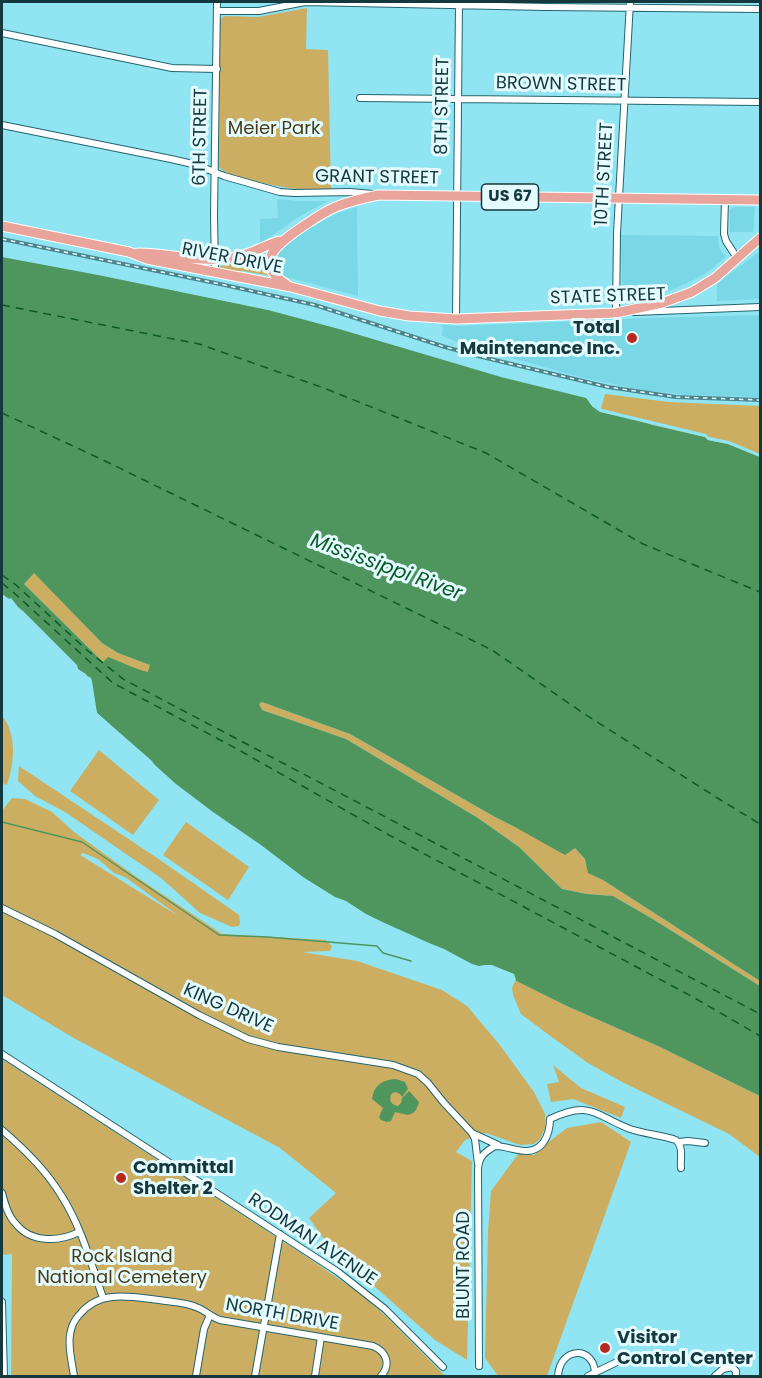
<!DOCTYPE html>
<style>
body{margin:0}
#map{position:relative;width:762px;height:1378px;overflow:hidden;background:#91e5f2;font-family:Poppins,sans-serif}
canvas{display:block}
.frame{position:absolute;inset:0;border:3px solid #14383d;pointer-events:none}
</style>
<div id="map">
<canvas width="762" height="1378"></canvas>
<div class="frame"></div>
</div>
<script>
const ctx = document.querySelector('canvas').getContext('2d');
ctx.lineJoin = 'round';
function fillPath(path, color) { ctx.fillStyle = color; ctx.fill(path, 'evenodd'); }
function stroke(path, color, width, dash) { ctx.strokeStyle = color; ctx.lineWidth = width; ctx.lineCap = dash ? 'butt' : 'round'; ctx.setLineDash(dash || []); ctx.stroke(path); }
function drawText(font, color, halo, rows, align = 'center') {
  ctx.font = font + ' Poppins,sans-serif'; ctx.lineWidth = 6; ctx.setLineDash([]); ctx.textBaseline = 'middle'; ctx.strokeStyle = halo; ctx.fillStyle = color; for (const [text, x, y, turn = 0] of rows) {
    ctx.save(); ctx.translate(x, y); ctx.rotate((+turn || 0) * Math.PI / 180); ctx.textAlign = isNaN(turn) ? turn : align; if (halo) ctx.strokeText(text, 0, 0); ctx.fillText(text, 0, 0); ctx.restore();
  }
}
const built = new Path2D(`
 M277 199 299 201H328L300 216 260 244V219L278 218Z
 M357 207 358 296 283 276 277 268V250L308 229 338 213Z
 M734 207H755L753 232H730V210Z
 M621 235 718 236 719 248 726 257 710 270 694 280 669 291 647 298 622 301Z
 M760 251V299L717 301V284Z
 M760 315V397L689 395 649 391 607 383 579 377 466 345 442 336 443 325 461 326 649 318Z`);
const green = new Path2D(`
 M307 8 306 49 328 50 331 191C301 191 279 187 250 180 239 177 227 175 219 167L220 20 224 16 258 17Z
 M268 253 272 276 243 271 229 272 217 267 246 261Z
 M605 394 669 402 760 406V457L728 444 708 440 705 437 600 412Z
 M34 572 102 643 118 653 151 665 148 673 128 667 118 661 103 662 24 584Z
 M262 702 350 734 495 817 515 827 575 848 585 859 589 873 603 880 760 981V986L651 918 613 896 587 894 562 889 519 847 478 818 346 739 262 710 259 704Z
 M2 715C4 719 8 723 9 728 16 746 13 767 7 785L2 783Z
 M99 750 159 800 133 835 70 791Z
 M19 766 160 860 239 915 240 922 239 926 232 927 200 913 161 878 65 812 35 796 18 781Z
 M12 798 25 799 52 812 74 832 135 876 222 934 326 940 332 946 330 951 302 952 357 961 442 990 467 1006 499 1044 534 1092 545 1114V1128L540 1139 534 1144 520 1145 486 1133 465 1140 456 1152 472 1161 467 1360 435 1340 329 1246 309 1218 336 1193 280 1148 72 1037 2 995V811ZM83 853 98 859 114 873 125 877 180 917 80 855Z
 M186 822 249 867 228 900 163 855Z
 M515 980 569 1007 658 1046 760 1096V1157L729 1134 622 1082 588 1063 553 1038 521 1014 513 995 512 988Z
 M2 1059 307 1257 362 1295 388 1318 445 1376H11L12 1254 2 1255Z
 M553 1065 581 1088 625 1107 621 1118 573 1099 551 1102 547 1084 559 1082Z
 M601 1122 631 1142 547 1376H498L485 1358 488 1232 491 1191 519 1153 534 1155 546 1144 567 1128Z`);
const water = new Path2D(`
 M2 257 98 275 268 310 339 329 501 377 586 398 593 407 653 425 705 437 708 440 728 444 760 457V981L603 880 588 873 585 859 575 848 565 855 515 827 495 817 350 734 262 702 259 704 262 710 346 739 478 818 519 847 562 889 587 894 613 896 651 918 760 986V1096L658 1046 569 1007 488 967 480 969 418 938 369 916 319 889 210 811 159 772 152 761 97 713 86 674 78 669 77 665 23 611 18 607 11 598 9 599 2 594ZM34 573 102 643 118 653 150 665 148 672C134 669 122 662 108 657L103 662 24 584Z
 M396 1079 405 1082 408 1089 402 1097 400 1094 396 1092 392 1093C388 1100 391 1105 398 1106L401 1103 402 1098 409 1091 419 1102 416 1110 413 1113 408 1115 395 1112 391 1121 387 1122 381 1120 379 1117 383 1108 372 1099C374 1085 382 1080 396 1079Z`);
const pier = new Path2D(`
 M589 402 593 403 602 409 706 434 709 437 729 441 760 454V457L728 444 708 440 705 437 600 412 593 407Z
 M84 674 91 678 92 681 97 713 176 784 213 812 261 845 303 877 335 897 346 901 366 914 404 933 444 949 472 964 479 966 485 965H492L514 974 516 980 514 983 509 980 508 978 503 977 488 970 480 972 467 967 447 954 367 919 318 892 208 813 157 775 149 763 95 715Z`);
const stream = new Path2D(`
 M2 822 82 842 219 935 267 937 377 946 383 953 411 961`);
const ferry = new Path2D(`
 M2 305 199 344 324 388 486 453 643 544 760 592
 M2 413 103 460 492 650 583 713 719 799 760 824
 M2 575 16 585 88 651 123 679 760 1014
 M2 583 13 592 113 683 237 749 389 835 693 997 760 1036`);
const minor = new Path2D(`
 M217 11H259L305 2 546 7 760 9
 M2 33 172 68 217 69
 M360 98 760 102
 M2 125 171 159 197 165 224 176 280 192 294 193 350 192 373 194
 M725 199 724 234 726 241 737 258
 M215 273 214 215 217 2
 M635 312 760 307
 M619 313H616L617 233 630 2
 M456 319 459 2
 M2 908 55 934 199 1015 248 1039 278 1047 393 1065 418 1074 428 1083 444 1103 472 1133 475 1139 478 1164
 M2 1054 338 1272 385 1309 443 1367
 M2 1130C22 1147 47 1172 61 1195 81 1226 91 1263 103 1298
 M472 1133 498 1145
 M679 1142 688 1141 705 1143
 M2 1193C5 1204 8 1216 16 1224 31 1243 59 1242 79 1232
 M2 1302 4 1376
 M479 1366 478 1169C479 1156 485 1152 495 1146 512 1146 530 1159 543 1143 548 1136 550 1128 550 1119 591 1100 594 1115 630 1129 645 1134 661 1135 676 1140 684 1148 680 1158 681 1168
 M74 1376C72 1363 68 1348 70 1335 71 1327 75 1319 80 1314 100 1289 132 1297 159 1300 171 1302 185 1302 196 1307 205 1310 211 1317 220 1320L373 1346C387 1352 391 1365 381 1376
 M196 1376 204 1329 210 1315
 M255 1376 280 1234
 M315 1376 321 1337
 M558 1376C560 1346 594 1346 595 1373
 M588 1376 617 1362
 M715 1376 723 1369 732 1367 736 1371V1376`);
const primary = new Path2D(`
 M2 226 129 252 147 259 291 287 380 311 409 316 456 319 616 313 662 303 692 292 715 278 760 238
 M138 253C169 253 200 263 231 258 248 256 263 246 279 241
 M286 284C251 262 280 242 302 227 314 219 325 211 338 206 351 201 364 198 378 195L760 200`);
const rail = new Path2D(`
 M2 239 220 284 315 305 445 347 482 357 608 387 676 397 760 400`);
const markers = [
 [632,338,6,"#b7291f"],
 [121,1178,6,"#b7291f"],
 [605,1348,6,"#b7291f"]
];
const shields = [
 [510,197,57]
];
const shieldNames = [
 ["US 67",510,197]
];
const streetNames = [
 ["BROWN STREET",561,85,1],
 ["8TH STREET",443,106,-89],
 ["6TH STREET",201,137,-89],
 ["10TH STREET",605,174,-87],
 ["GRANT STREET",377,178,1],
 ["RIVER DRIVE",232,259,11],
 ["STATE STREET",608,297,-2],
 ["KING DRIVE",228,1009,24],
 ["RODMAN AVENUE",312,1240,34],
 ["BLUNT ROAD",464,1265,-90],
 ["NORTH DRIVE",282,1315,10]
];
const parkNames = [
 ["Meier Park",274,129],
 ["Rock Island",122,1257],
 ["National Cemetery",122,1278]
];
const poiNames = [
 ["Total",620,328,"right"],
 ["Maintenance Inc.",620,349,"right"],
 ["Committal",133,1168],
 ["Shelter 2",133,1189],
 ["Visitor",617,1338],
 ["Control Center",617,1359]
];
const waterNames = [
 ["Mississippi River",386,568,20]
];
fillPath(built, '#79d7e6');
fillPath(green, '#cbae62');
fillPath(water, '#4f955e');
fillPath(pier, '#91e5f2');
stroke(stream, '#4f955e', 1.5);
stroke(ferry, '#095b26', 1.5, [8, 6]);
stroke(minor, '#22646e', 8);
stroke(primary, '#fff', 11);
stroke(minor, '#fff', 6);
stroke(primary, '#e9a49b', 9);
stroke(rail, '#4b848c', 4);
stroke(rail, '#e4fbff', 1.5, [4.5]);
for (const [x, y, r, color] of markers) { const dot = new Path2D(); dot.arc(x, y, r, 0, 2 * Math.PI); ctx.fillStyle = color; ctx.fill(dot); stroke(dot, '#e4fbff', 2); }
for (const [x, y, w] of shields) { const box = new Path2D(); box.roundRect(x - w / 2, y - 13, w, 26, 4.5); ctx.fillStyle = '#e4fbff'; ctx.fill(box); stroke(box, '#14383d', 1.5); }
drawText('bold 16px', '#14383d', null, shieldNames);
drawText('18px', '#14383d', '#e4fbff', streetNames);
drawText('18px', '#483b16', '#e4fbff', parkNames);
drawText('bold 18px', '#14383d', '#e4fbff', poiNames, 'left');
drawText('italic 20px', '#095b26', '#e4fbff', waterNames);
</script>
